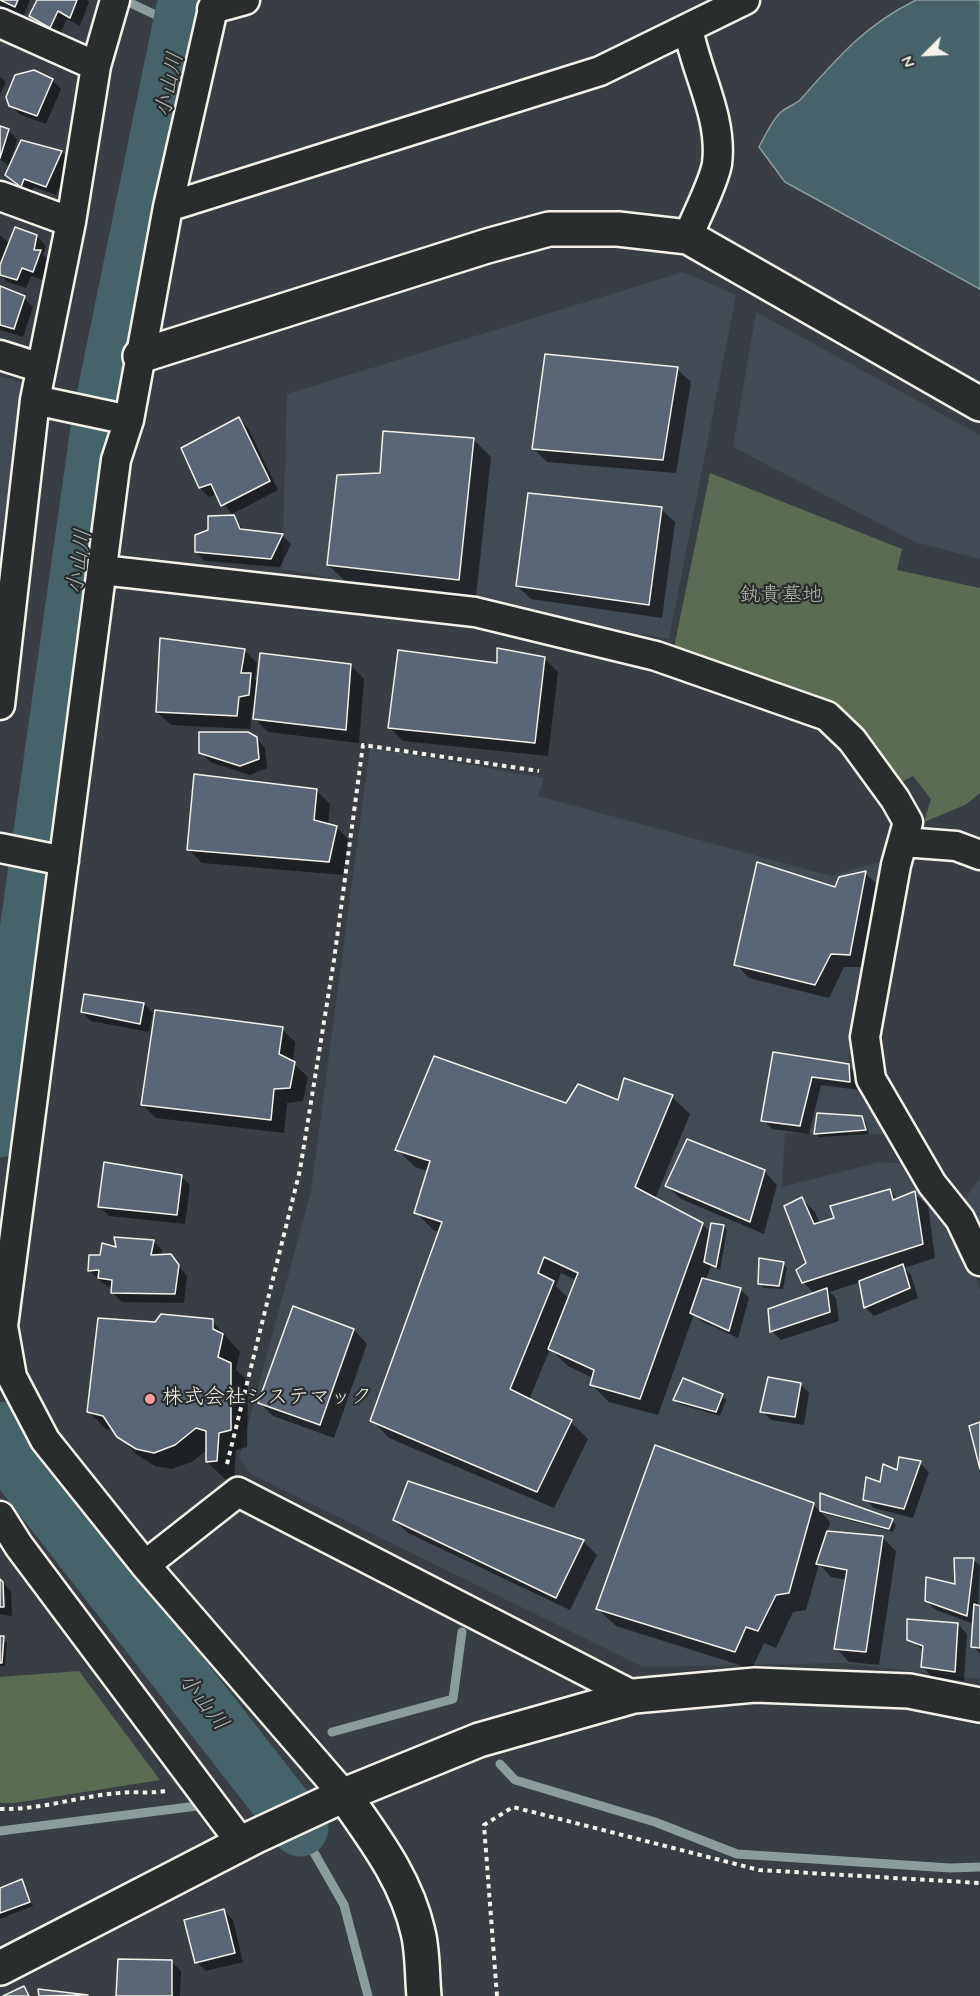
<!DOCTYPE html>
<meta charset="utf-8">
<style>
body{margin:0}
#map{position:relative;width:980px;height:1996px;overflow:hidden;background:#383e44;font-family:Mynerve,sans-serif}
canvas{display:block}
.north{position:absolute;left:896px;top:24px;width:60px;height:60px;-webkit-text-stroke:4px #2a2d2e;paint-order:stroke;rotate:246deg;font-size:16px;font-weight:700;line-height:24px;text-align:center;color:#f4f1e8}
.north::after{content:'';display:block;margin:auto;width:21px;height:27px;background:#f4f1e8;clip-path:polygon(50% 0,100% 100%,50% 72%,0 100%)}
</style>
<div id="map">
<canvas width="980" height="1996"></canvas>
<div class="north">N</div>
</div>
<script>
const ctx = document.querySelector('canvas').getContext('2d');
ctx.lineJoin = 'round';
function fillPath(path, color) { ctx.fillStyle = color; ctx.fill(path, 'evenodd'); }
function stroke(path, color, width, dash) { ctx.strokeStyle = color; ctx.lineWidth = width; ctx.lineCap = dash ? 'butt' : 'round'; ctx.setLineDash(dash || []); ctx.stroke(path); }
function drawText(font, color, halo, rows, align = 'center') {
  ctx.font = font + ' Mynerve,"Klee One",sans-serif'; ctx.lineWidth = 4.5; ctx.setLineDash([]); ctx.textBaseline = 'middle'; ctx.strokeStyle = halo; ctx.fillStyle = color; for (const [text, x, y, turn = 0] of rows) {
    ctx.save(); ctx.translate(x, y); ctx.rotate((+turn || 0) * Math.PI / 180); ctx.textAlign = isNaN(turn) ? turn : align; if (halo) ctx.strokeText(text, 0, 0); ctx.fillText(text, 0, 0); ctx.restore();
  }
}
const built = new Path2D(`
 M683 272 736 295 669 639 282 569 287 394Z
 M756 312 980 435V559L915 542 733 447Z
 M0 376 26 384 1 542 0 541Z
 M370 747 544 778 538 796 831 876 882 861 848 1059 860 1061 864 1090 885 1134 785 1133 782 1187 880 1162 910 1164 961 1241 980 1290V1679L841 1663 643 1667 251 1474 239 1458 311 1191Z
 M980 1178V1222L964 1200Z`);
const green = new Path2D(`
 M710 473 902 549 897 570 980 588V793L965 805 924 822 931 799 913 776 901 782 886 777 837 716 672 657Z
 M79 1671 160 1780 15 1803H0V1677Z`);
const water = new Path2D(`
 M916 0H980V289L785 182 759 147C765 136 772 120 781 112 787 107 795 105 801 99 838 57 865 25 916 0Z`);
const shadow = new Path2D(`
 M0 0H30L24 15 0 5Z
 M38 0H87L89 2 80 26 67 19 59 36 40 25 31 16Z
 M0 77 6 82 0 94Z
 M52 80 61 89 46 124 19 114 10 105Z
 M0 128 8 130 17 139 10 163 22 142 62 152 71 161 56 195 34 187 30 195 7 175 10 167 0 159Z
 M0 235 10 244 37 236 46 246 43 255 49 260 42 280 31 276 26 288 8 282 0 275Z
 M0 288 24 298 33 307 23 337 0 330Z
 M677 369 691 382 676 473 547 462 534 449Z
 M239 419 248 428 278 490 232 514 217 494 209 497 200 488Z
 M473 439 491 457 476 597 346 582 328 565 382 475Z
 M661 509 675 522 662 618 531 599 517 586Z
 M233 517 245 531 282 535 291 544 280 567 205 561 196 552Z
 M244 650 257 663 255 679 258 682 351 665 364 679 359 743 268 732 255 719 256 709 252 710 250 729 171 725 157 712Z
 M544 658 558 672 548 756 403 741 389 727 499 664Z
 M256 738 265 748 267 768 250 775 210 762 201 752Z
 M316 790 330 804 328 825 336 827 349 840 343 875 202 863 188 849Z
 M865 873 879 886 863 967H844L829 998 749 978 736 964 836 889Z
 M144 1004 153 1013 149 1032 91 1021 82 1012Z
 M282 1029 295 1042 293 1063 308 1077 303 1101 287 1103 284 1133 156 1118 142 1104Z
 M774 1054 848 1066 857 1075 859 1090 821 1085 809 1134 772 1129 763 1120Z
 M672 1097 690 1114 655 1199 702 1224 711 1233 723 1226 727 1230 720 1270 711 1266 706 1280 740 1289 749 1298 738 1338 701 1321 694 1314 658 1415 609 1402 592 1385 593 1378 568 1366 550 1349 529 1400 571 1422 588 1439 554 1508 389 1438 372 1420 440 1232 433 1230 416 1212 428 1171 415 1167 397 1149 566 1105ZM561 1273 576 1280 569 1299 556 1286Z
 M861 1117 866 1122 869 1134 819 1137 815 1133Z
 M764 1171 777 1185 764 1234 681 1199 667 1186Z
 M181 1176 190 1185 185 1224 109 1216 100 1207Z
 M890 1191 898 1199 914 1193 928 1206 935 1258 904 1268 911 1275 918 1298 874 1316 865 1307 860 1282 830 1292 836 1298 839 1321 781 1340 772 1331 815 1294 804 1283 798 1270 808 1264 802 1199 815 1212 820 1224 836 1219Z
 M153 1241 162 1250 161 1256 170 1255 187 1276 184 1303 122 1302 113 1293V1287H108L89 1271 102 1256Z
 M783 1264 787 1268 783 1289 764 1288 760 1284Z
 M294 1308 354 1330 367 1344 334 1438 273 1416 259 1402Z
 M212 1321 240 1352 236 1370 248 1381 247 1447 236 1450 234 1478 225 1479 207 1462V1450L192 1462 172 1469 155 1466 136 1454 115 1431 106 1429 89 1412 156 1324Z
 M800 1384 809 1393 804 1425 771 1420 762 1411Z
 M722 1395 726 1400 720 1416 679 1404 675 1400Z
 M920 1463 929 1472 913 1518 874 1508 865 1499 898 1472Z
 M409 1483 584 1542 597 1555 570 1610 408 1533 394 1520Z
 M821 1496 892 1521 896 1525 893 1532 822 1513Z
 M813 1504 830 1522 827 1533 883 1538 896 1551 879 1665 849 1662 836 1648 847 1580 831 1577 819 1564 806 1610 793 1612 776 1648 764 1643 752 1669 616 1626 598 1609Z
 M973 1559 980 1566 978 1607H980V1654L973 1646 974 1624 936 1610 926 1601 956 1586Z
 M0 1579 11 1592 12 1616 0 1614Z
 M958 1624 967 1634 964 1681 931 1676 922 1666 924 1651 909 1639Z
 M0 1638 7 1642 5 1666H0Z
 M22 1881 33 1906 0 1919V1889Z
 M224 1911 233 1920 243 1962 206 1971 197 1962Z
 M172 1962 181 1971 180 1996H117Z
 M40 1991 87 1996H40Z`);
const stream = new Path2D(`
 M124 0 181 27
 M332 1732 453 1699 462 1632
 M500 1764 515 1780 655 1822 737 1854 950 1868 980 1867
 M300 1828 344 1905 368 1996
 M0 1831 197 1806`);
const river = new Path2D(`
 M0 1129 100 422 184 11 189 0
 M0 1430 16 1464 300 1828`);
const building = new Path2D(`
 M0 0H18L15 7Z
 M37 0H77L70 18 58 11 50 28 29 16Z
 M34 70 53 79 37 116 9 106 6 97 15 75Z
 M0 126 9 129 0 158Z
 M21 140 62 151 46 187 24 179 21 187 5 175Z
 M15 227 37 235 34 250H41L33 272 22 268 17 280 0 275V265Z
 M0 286 25 296 14 329 0 325Z
 M545 354 678 367 663 460 532 449Z
 M239 417 270 481 221 506 211 484 199 488 181 448Z
 M383 431 474 438 459 580 327 565 337 475 380 473Z
 M528 493 662 507 649 605 516 586Z
 M234 515 240 529 283 534 271 559 195 552V535L208 530V516Z
 M160 638 245 649 241 673H251L249 695 239 697 237 716 156 712Z
 M497 648 545 657 535 743 388 728 398 650 497 663Z
 M260 653 351 664 346 730 253 719Z
 M199 732H248L257 737 259 759 240 766 199 753Z
 M194 774 317 789 314 820 337 826 329 862 187 850Z
 M757 862 835 887 839 877 866 871 850 955 831 954 815 985 734 965Z
 M84 994 144 1003 140 1024 81 1012Z
 M155 1010 283 1027 279 1054 295 1062 290 1088 274 1089 271 1120 141 1105Z
 M773 1052 849 1064 850 1082 812 1077 800 1126 761 1121Z
 M434 1056 566 1103 578 1084 618 1100 624 1078 673 1095 635 1187 703 1223 640 1399 590 1385 594 1370 548 1349 578 1273 544 1257 538 1273 554 1281 510 1389 572 1420 537 1492 370 1421 442 1222 414 1213 430 1161 395 1150Z
 M817 1113 862 1116 866 1130 814 1134Z
 M687 1139 765 1170 750 1222 665 1186Z
 M104 1162 182 1175 177 1215 98 1207Z
 M890 1189 893 1200 915 1191 923 1244 802 1283 796 1270 806 1263 784 1206 802 1197 814 1224 834 1218 830 1206Z
 M711 1223 724 1225 716 1267 704 1262Z
 M114 1237 154 1240 151 1255 171 1254 179 1265 175 1294 111 1293 112 1280 98 1278 99 1270 88 1271 89 1255H100L102 1243 116 1247Z
 M759 1258 784 1262 779 1286 758 1284Z
 M903 1264 910 1288 864 1308 859 1281Z
 M702 1278 741 1288 729 1331 690 1313Z
 M827 1288 830 1312 770 1332 768 1309Z
 M293 1306 354 1329 320 1425 258 1403Z
 M161 1314 213 1319V1329L223 1334 218 1357 231 1363V1430L219 1433 217 1461 206 1462V1431L196 1428 175 1445 154 1453 136 1449 117 1437 103 1416 87 1412 98 1318 155 1322Z
 M768 1377 801 1383 795 1417 760 1412Z
 M683 1378 723 1394 716 1412 673 1400Z
 M980 1422V1469L969 1426Z
 M655 1445 814 1503 789 1593 776 1595 758 1631 746 1627 735 1652 596 1609Z
 M899 1457 921 1461 904 1509 863 1500 866 1477 880 1482 883 1464 897 1470Z
 M408 1481 584 1540 556 1598 393 1520Z
 M820 1493 893 1519 889 1529 820 1511Z
 M827 1531 883 1536 866 1652 834 1649 847 1570 816 1564Z
 M954 1558H974L967 1616 925 1601 926 1577 955 1584Z
 M0 1579 3 1582 4 1607H0Z
 M974 1604 980 1606V1648L971 1647Z
 M907 1619 958 1623 955 1672 921 1667 923 1646 907 1640Z
 M0 1636H4L2 1663H0Z
 M22 1879 30 1902 0 1913V1888Z
 M224 1909 235 1953 195 1963 184 1920Z
 M118 1959 172 1960V1996H116Z
 M24 1986 29 1996H3Z
 M38 1989 88 1995 39 1996Z`);
const path = new Path2D(`
 M227 1464 300 1170 334 960 363 745 539 771
 M0 1809C41 1810 79 1796 119 1793 135 1791 149 1794 165 1791
 M497 1996 484 1825 513 1807 759 1870 980 1883`);
const street = new Path2D(`
 M215 0 168 207 129 420 116 460 3 1326 12 1377 45 1440 145 1565 344 1795
 M212 9 245 0
 M0 23 96 66 71 222 35 400 0 705
 M688 28C696 73 723 117 717 164 713 185 696 216 688 237
 M96 66 115 0
 M0 196 71 222
 M168 207 600 71 745 0
 M0 355 41 368
 M35 400 129 420
 M102 570 475 612 656 656 827 716 852 740 895 799 908 822 896 865 865 1037 871 1079 932 1184 960 1219 980 1261
 M903 842 956 846 980 855
 M0 848 64 861
 M0 1516 19 1546 242 1844
 M145 1565 238 1492 634 1696`);
const secondary = new Path2D(`
 M140 356 487 246 549 229H618L688 237 980 404
 M344 1795C374 1838 406 1879 418 1932 423 1952 422 1975 424 1996
 M0 1968 254 1837 344 1795 479 1740 634 1696 755 1685 909 1691 980 1705`);
const markers = [
 [150,1399,6,"#ff9aa2"]
];
const parkNames = [
 ["釻貴墓地",781,597]
];
const poiNames = [
 ["株式会社システマック",162,1399]
];
const waterNames = [
 ["小山川",171,85,-78],
 ["小山川",81,562,-82],
 ["小山川",202,1703,52]
];
fillPath(built, '#424a53');
fillPath(green, '#5c6b54');
fillPath(water, '#456368');
stroke(water, '#8b9c9b', 1.5);
fillPath(shadow, '#0007');
stroke(stream, '#8b9c9b', 9);
stroke(river, '#456368', 57);
fillPath(building, '#5a6676');
stroke(building, '#f4f1e8', 1.5);
stroke(street, '#f4f1e8', 33);
stroke(secondary, '#f4f1e8', 38);
stroke(path, '#f4f1e8', 4, [4.5, 4.5]);
stroke(street, '#2a2d2e', 28);
stroke(secondary, '#2a2d2e', 33);
for (const [x, y, r, color] of markers) { const dot = new Path2D(); dot.arc(x, y, r, 0, 2 * Math.PI); ctx.fillStyle = color; ctx.fill(dot); stroke(dot, '#2a2d2e', 2); }
drawText('21px', '#b0b5a5', '#2a2d2e', parkNames);
drawText('21px', '#f4f1e8', '#2a2d2e', poiNames, 'left');
drawText('italic 22px', '#aeb8b5', '#2a2d2e', waterNames);
</script>
